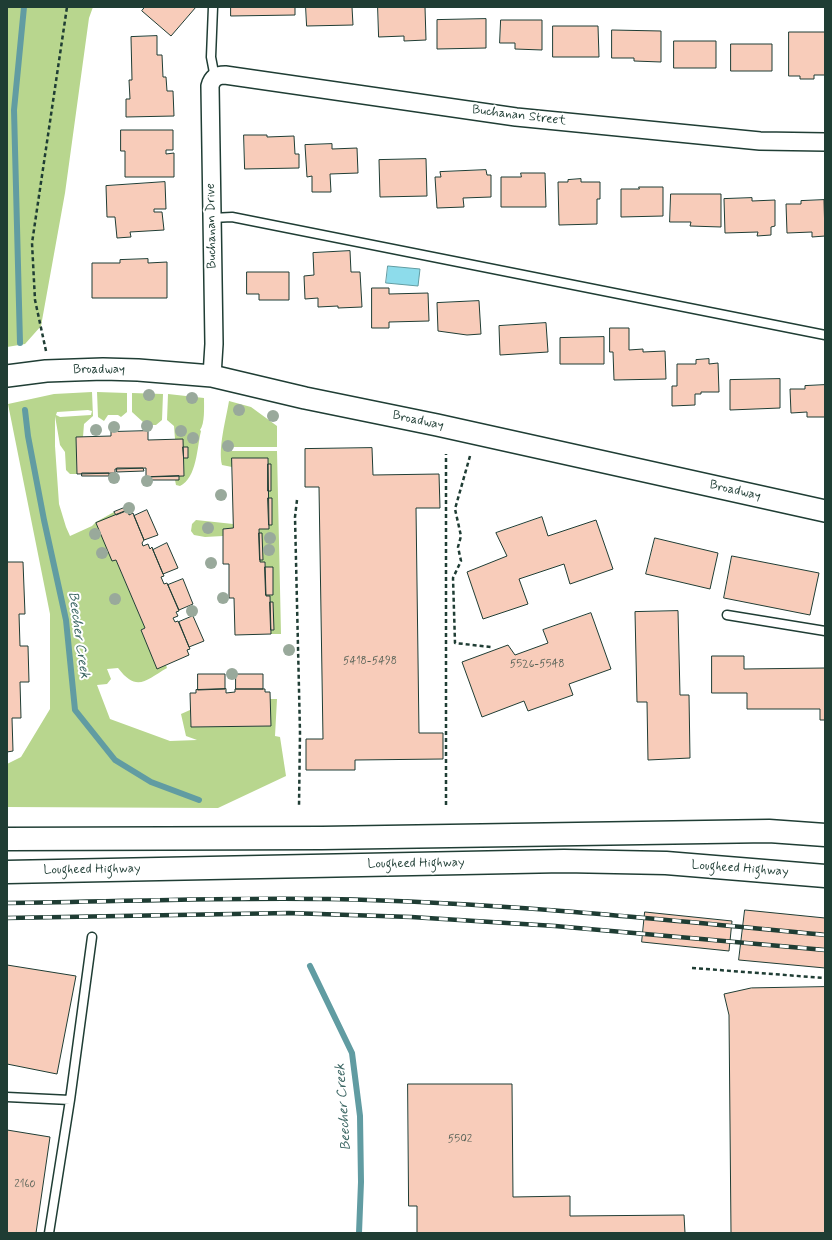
<!DOCTYPE html>
<style>
body{margin:0}
#map{position:relative;width:832px;height:1240px;overflow:hidden;background:#fff;font-family:Mynerve,sans-serif}
canvas{display:block}
.frame{position:absolute;inset:0;border:8px solid #1f3d34;pointer-events:none}
</style>
<div id="map">
<canvas width="832" height="1240"></canvas>
<div class="frame"></div>
</div>
<script>
const ctx = document.querySelector('canvas').getContext('2d');
ctx.lineJoin = 'round';
function fillPath(path, color) { ctx.fillStyle = color; ctx.fill(path, 'evenodd'); }
function stroke(path, color, width, dash) { ctx.strokeStyle = color; ctx.lineWidth = width; ctx.lineCap = dash ? 'butt' : 'round'; ctx.setLineDash(dash || []); ctx.stroke(path); }
function drawText(font, color, halo, rows, align = 'center') {
  ctx.font = font + ' Mynerve,sans-serif'; ctx.lineWidth = 4; ctx.setLineDash([]); ctx.textBaseline = 'middle'; ctx.strokeStyle = halo; ctx.fillStyle = color; for (const [text, x, y, turn = 0] of rows) {
    ctx.save(); ctx.translate(x, y); ctx.rotate((+turn || 0) * Math.PI / 180); ctx.textAlign = isNaN(turn) ? turn : align; if (halo) ctx.strokeText(text, 0, 0); ctx.fillText(text, 0, 0); ctx.restore();
  }
}
const green = new Path2D(`
 M7 7H93L89 18 65 193 41 326 25 344 7 347Z
 M92 392 93 416 84 424 83 437H76L77 474H70L66 470 65 452 60 445 55 416V446L59 504 66 527 70 536 92 526 96 522 114 512 116 515 112 561 116 560 145 628 141 630 157 668 166 665 167 668C146 680 137 693 118 668L107 669 111 679 107 684 97 685 110 719 170 741 197 740 186 736 181 714 190 710 191 727 270 726V699H277L275 736 280 737 286 776 218 808 7 807V764L21 757 50 709V614L8 404 54 394ZM88 410 92 411 91 415 60 417 56 415 57 412Z
 M97 392 127 393V412L121 417 118 415H108L104 421 98 417Z
 M132 393 163 394 162 420 156 425H151L150 422H143L132 412Z
 M168 394 204 398C204 407 205 424 200 430L201 431C197 447 197 478 180 486L176 485 175 480H179V476H184V458H188V447H183V439H175L174 426 167 420Z
 M229 401 251 407 277 426V447H226L224 448V450L227 451H277L281 634H271L270 596H266L265 562H260L259 529H268L232 458V467L222 465C218 448 226 419 229 401Z
 M196 520 233 524V528L223 529V536L205 537 194 535 191 531 192 524Z`);
const water = new Path2D(`
 M388 266 420 269 418 286 386 283Z`);
const stream = new Path2D(`
 M20 343 14 110 24 7
 M25 410 28 436 44 520 66 620 75 710 115 760 151 782 199 800
 M310 966 352 1053 360 1116 361 1182 359 1233`);
const building = new Path2D(`
 M145 7H196L171 36 142 11Z
 M231 7H295V15L231 16Z
 M306 7H352L353 25 307 26Z
 M378 7H425L426 40 404 41V36L379 37Z
 M486 19V48L437 49V20Z
 M501 20H542V50L515 49V43H500Z
 M553 26H598L599 57H553Z
 M612 30 661 31V62L634 61V58H612Z
 M789 32H825V75H814V79H800V76H789Z
 M157 36V55H162L163 77H166L167 91H173L174 116 126 117V99H130L129 80H132L131 37Z
 M674 41H716V68H674Z
 M731 44H772V71H731Z
 M121 130H173V150H166V154L174 153V177H125V151H121Z
 M244 135H267V137L294 136 295 154H299V168L245 169Z
 M332 144V149L357 148 358 173 330 174 331 192H312V176L307 177 305 145Z
 M426 159 427 196 380 197 379 160Z
 M486 170 487 175H491V197L463 198 464 207 437 208 435 177H441L440 172Z
 M521 173H545L546 207H501V177H521Z
 M581 179V182H600V199H597V224L559 225 558 182H568V180Z
 M165 182 166 209H154V212H162L164 230 130 232 131 237 117 238 115 217H107L106 186Z
 M639 187H663V216L621 217V189H639Z
 M671 194H721V227L690 226 691 222H670Z
 M752 198V201L775 200V226L771 227V235L757 236 758 232 725 233 724 199Z
 M824 200 825 236 812 237V232L787 233 786 204H801V201Z
 M350 251 351 272H360L362 307 338 308V306L318 307V298L305 299 304 276 314 275 313 253Z
 M148 259V263L167 262V298H92V263H120V260Z
 M247 272H289V300H259V294H247Z
 M372 288H389V294L428 293 429 321 389 322V328H372Z
 M479 301 481 334 467 335 438 331 437 303Z
 M546 323 548 352 500 355 499 326Z
 M610 328H629V350L643 349V352L665 351 666 379 614 380 613 352H610Z
 M604 337V364H560V338Z
 M709 359V364L718 363 719 392H701V394H695V405L672 406V386H677V364H696V360Z
 M780 379V408L730 410V380Z
 M825 385V417H807V412L791 413 790 389H805V386Z
 M148 431V440L183 439 184 476 146 477V468L115 469V473L77 474 76 437 111 436V432Z
 M183 447H188V458H184Z
 M372 448 373 475 439 474 440 508H416L419 733H443V759L355 760V770H306V739H323L319 487H305V449Z
 M232 458H268L269 529H259L260 562H265L266 596H270L271 634 235 635 234 598H229V564H223V529L233 528Z
 M268 464H271V491H268Z
 M117 468H143L144 471 117 472Z
 M82 473H109V476H82Z
 M179 476V480H151V477Z
 M268 498H272V525H269Z
 M124 508 126 511 116 515 114 512Z
 M128 510 129 515 133 513 144 540 142 543 143 546 148 544 150 549 152 547 153 550 164 576 161 577 164 584 167 583 179 611 176 612 178 616 173 618 175 622 178 621 190 649 187 650 189 655 157 669 141 630 145 628 116 560 112 561 96 523Z
 M147 510 158 535 144 540 134 516Z
 M542 517 548 536 596 520 613 569 570 584 564 564 519 579 528 604 483 619 467 572 507 556 496 533Z
 M259 533H262L263 560H260Z
 M655 538 718 553 710 589 646 574Z
 M167 543 178 568 163 574 153 550Z
 M732 556 819 573 810 615 724 598Z
 M7 562H23L25 614H19L20 646H28L29 682H20L21 718H12L13 751 7 752Z
 M265 567H273V595H266Z
 M183 579 193 604 179 610 168 585Z
 M270 602H273L274 630H271Z
 M678 611 680 695H689L690 758 648 760 647 702H637L635 612Z
 M591 613 611 669 569 684 573 695 528 711 524 701 482 717 462 662 508 645 515 655 548 643 543 630Z
 M193 616 204 641 189 647 179 622Z
 M712 656H744V669L825 668V720H820V709H747V693H712Z
 M198 674H225V689L198 690Z
 M236 674H263V689H236Z
 M226 689V693L235 692V689H265V692H270L271 726 191 727 190 693H196V690Z
 M745 910 825 918V968L739 960Z
 M645 912 732 921 729 951 642 942Z
 M7 965 76 976 57 1074 7 1064Z
 M825 987V1233H731L729 1015 724 994 751 988Z
 M408 1084H512L513 1197 570 1196V1216L684 1215 685 1233H417V1206H409Z
 M7 1130 50 1137 36 1233H7Z`);
const path = new Path2D(`
 M46 351 35 300 32 243 67 7
 M470 456 455 509 461 536 458 547 461 561 453 578 455 643 491 647
 M297 500 295 517 300 733 299 807
 M446 805V454
 M692 968 825 978`);
const service = new Path2D(`
 M213 7 211 57 215 78
 M212 218 232 217 825 335
 M727 615 825 631
 M7 1097 70 1100 92 937
 M49 1233 70 1100`);
const minor = new Path2D(`
 M212 376 214 344 210 86C212 78 217 75 225 75L516 117 760 141 825 142`);
const tertiary = new Path2D(`
 M7 376 46 371 103 369 138 370 212 376 305 398 437 425 825 511`);
const primary = new Path2D(`
 M7 839 322 838 769 831 825 835
 M7 872 564 861 666 863 825 876`);
const rail = new Path2D(`
 M7 903C114 902 221 897 328 899 494 902 660 919 825 935
 M7 918 289 913 411 917 555 926 825 950`);
const trees = [
 [149,395],
 [192,398],
 [239,410],
 [273,416],
 [147,426],
 [114,427],
 [96,430],
 [181,431],
 [193,438],
 [228,446],
 [114,478],
 [147,481],
 [221,495],
 [129,508],
 [208,528],
 [95,534],
 [270,538],
 [269,550],
 [102,553],
 [211,563],
 [223,598],
 [115,599],
 [192,611],
 [289,650],
 [232,674]
];
const numberNames = [
 ["5418-5498",370,662],
 ["5526-5548",537,665],
 ["5502",460,1140],
 ["2160",25,1185]
];
const streetNames = [
 ["Buchanan Street",519,116,7],
 ["Buchanan Drive",212,226,-91],
 ["Broadway",99,370],
 ["Broadway",418,421,12],
 ["Broadway",735,491,13],
 ["Lougheed Highway",416,864,-1],
 ["Lougheed Highway",740,869,4],
 ["Lougheed Highway",92,870,-1]
];
const waterNames = [
 ["Beecher Creek",78,635,82],
 ["Beecher Creek",344,1107,-94]
];
fillPath(green, '#b8d68e');
fillPath(water, '#8ddceb');
stroke(water, '#619ca2', 1);
stroke(stream, '#619ca2', 6);
fillPath(building, '#f8ccba');
stroke(building, '#1f3d34', 1);
stroke(service, '#1f3d34', 11);
stroke(minor, '#1f3d34', 20);
stroke(tertiary, '#1f3d34', 24);
stroke(primary, '#1f3d34', 25);
stroke(path, '#1f3d34', 2.5, [4, 3]);
stroke(service, '#fff', 8);
stroke(minor, '#fff', 17);
stroke(tertiary, '#fff', 21);
stroke(primary, '#fff', 22);
stroke(rail, '#1f3d34', 4.5);
stroke(rail, '#fff', 3, [9]);
ctx.fillStyle = '#99a99b';
for (const [x, y] of trees) { ctx.beginPath(); ctx.arc(x, y, 6, 0, 2 * Math.PI); ctx.fill(); }
drawText('11px', '#556156', null, numberNames);
drawText('13px', '#1f3d34', '#fff', streetNames);
drawText('italic 14px', '#3a6562', '#fff', waterNames);
</script>
